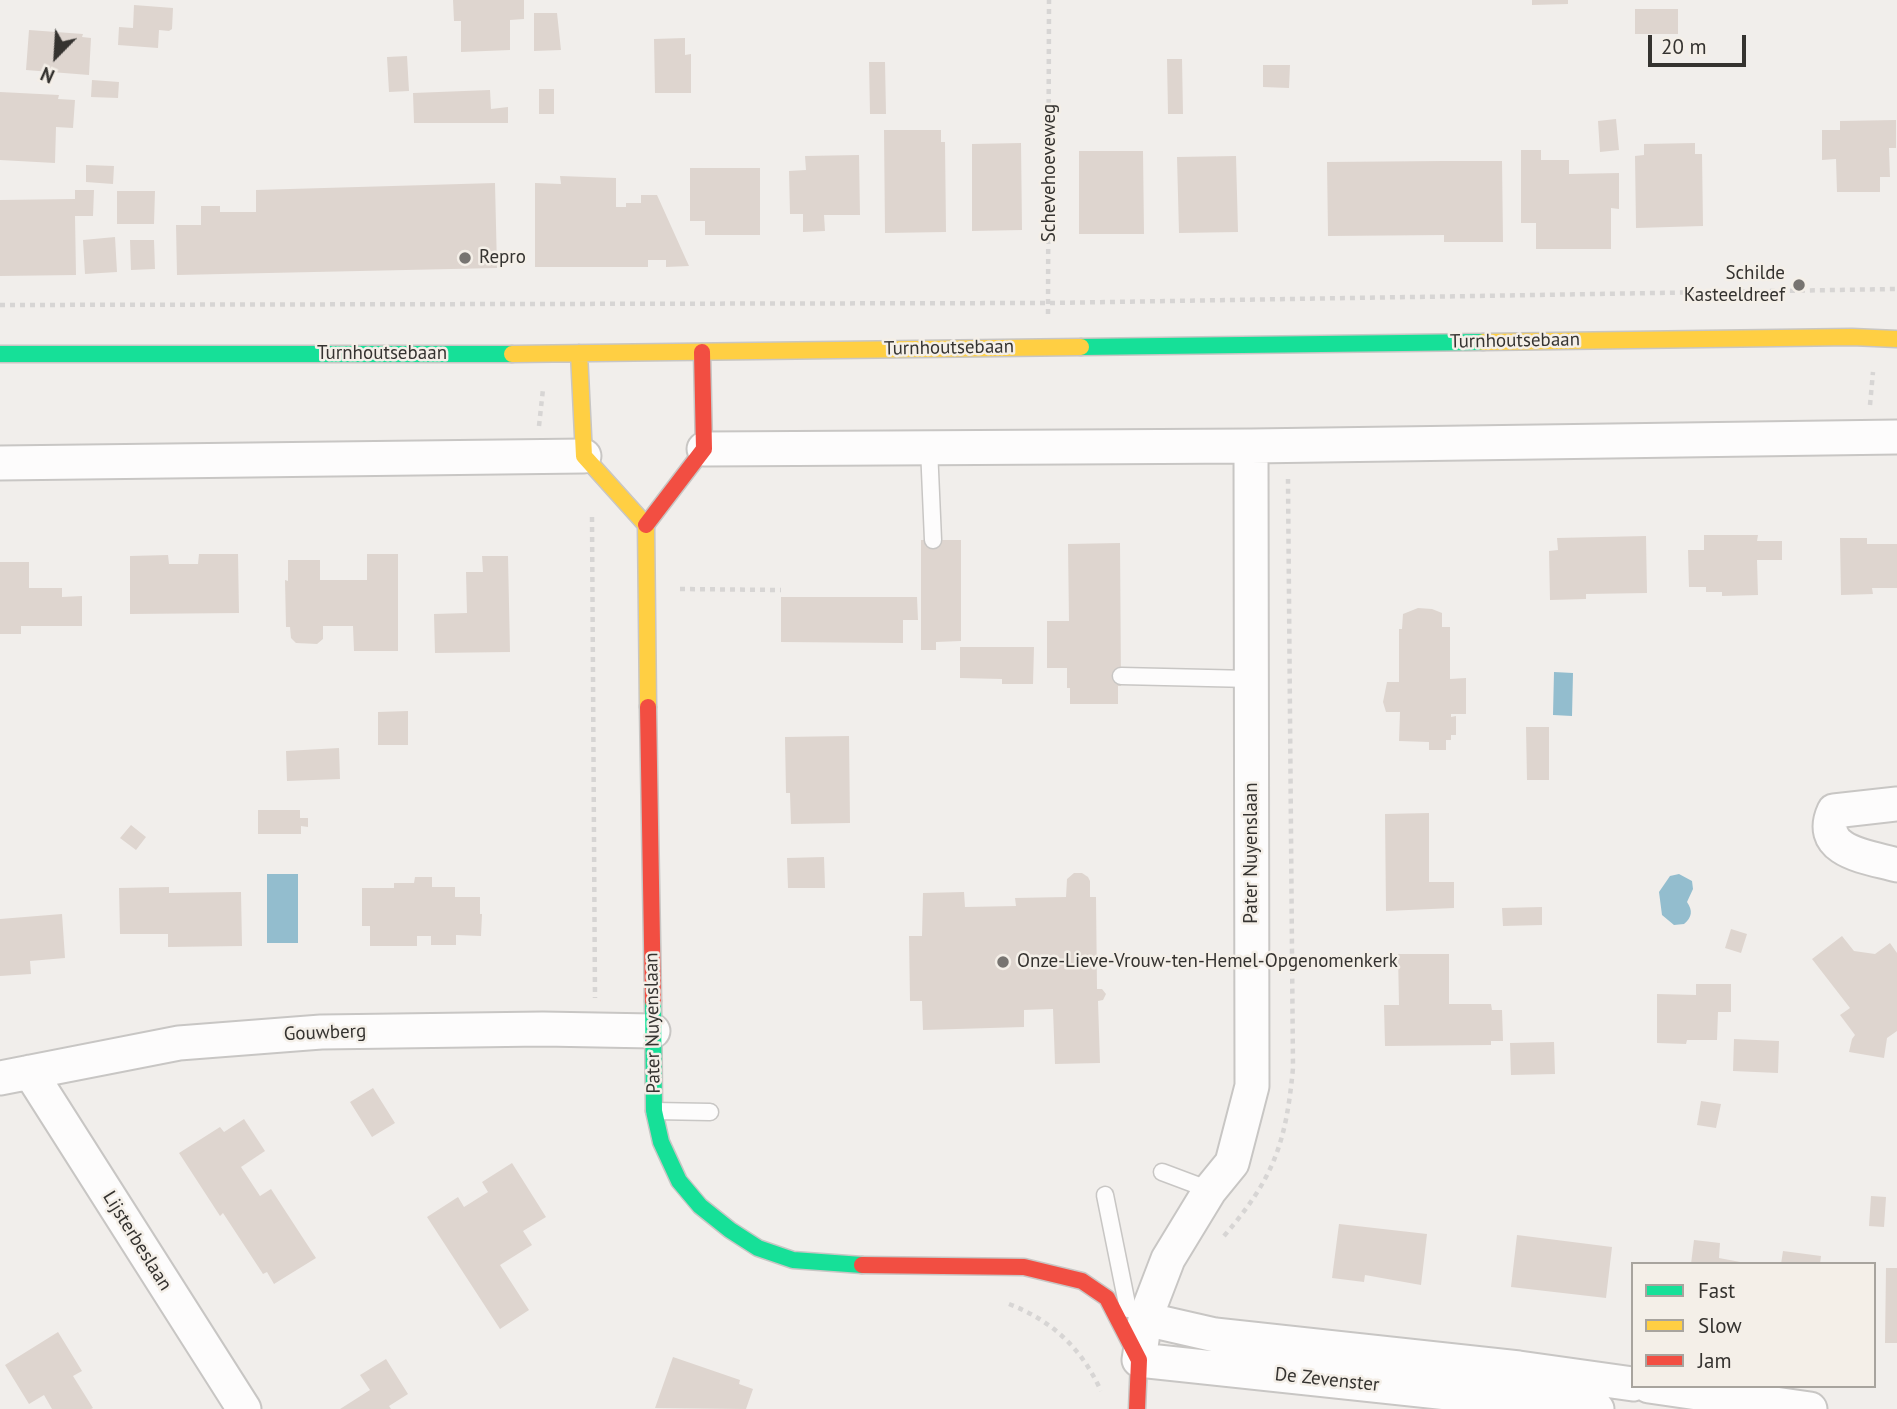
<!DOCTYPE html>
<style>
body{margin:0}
#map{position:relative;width:1897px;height:1409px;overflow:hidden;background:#f1eeeb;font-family:"PT Sans",sans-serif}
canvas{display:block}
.legend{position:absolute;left:1631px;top:1262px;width:245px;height:126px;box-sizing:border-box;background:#f4efe8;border:2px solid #a8a49e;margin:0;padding:9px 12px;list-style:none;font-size:21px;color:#353330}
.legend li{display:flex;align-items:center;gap:14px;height:35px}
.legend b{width:35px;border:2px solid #a8a49e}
.north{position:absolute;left:21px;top:21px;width:70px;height:70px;-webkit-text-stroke:5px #f4efe8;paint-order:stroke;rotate:204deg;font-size:19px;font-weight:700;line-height:28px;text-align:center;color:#353330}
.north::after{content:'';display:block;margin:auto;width:24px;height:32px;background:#353330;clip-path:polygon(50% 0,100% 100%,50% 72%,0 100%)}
.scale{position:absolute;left:1648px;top:35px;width:98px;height:32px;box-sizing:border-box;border:4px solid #353330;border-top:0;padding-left:9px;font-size:21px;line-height:24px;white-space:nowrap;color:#353330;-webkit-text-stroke:5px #f4efe8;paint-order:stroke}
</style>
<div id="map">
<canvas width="1897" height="1409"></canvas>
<ul class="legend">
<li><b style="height:9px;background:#16e098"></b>Fast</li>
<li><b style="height:9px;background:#ffcf43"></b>Slow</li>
<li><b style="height:9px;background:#f24e42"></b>Jam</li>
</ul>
<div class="north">N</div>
<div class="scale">20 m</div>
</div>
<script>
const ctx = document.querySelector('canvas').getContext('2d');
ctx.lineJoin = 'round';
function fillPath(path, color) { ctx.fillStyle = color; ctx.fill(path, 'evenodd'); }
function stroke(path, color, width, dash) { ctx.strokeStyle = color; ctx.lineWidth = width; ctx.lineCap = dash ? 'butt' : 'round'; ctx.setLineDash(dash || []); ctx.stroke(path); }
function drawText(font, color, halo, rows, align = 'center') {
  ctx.font = font + ' "PT Sans",sans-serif'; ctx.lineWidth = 5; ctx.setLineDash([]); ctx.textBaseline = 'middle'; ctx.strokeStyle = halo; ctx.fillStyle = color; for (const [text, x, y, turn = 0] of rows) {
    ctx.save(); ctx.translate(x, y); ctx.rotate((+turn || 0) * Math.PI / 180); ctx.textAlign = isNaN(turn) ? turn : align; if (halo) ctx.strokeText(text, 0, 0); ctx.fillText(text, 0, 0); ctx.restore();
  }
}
const water = new Path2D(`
 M1554 672 1573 673 1572 716 1553 715Z
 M267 874H298V943H267Z
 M1679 874 1692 881 1693 889 1687 902C1693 911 1692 917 1684 924L1674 925 1662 915 1659 892 1670 876Z`);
const building = new Path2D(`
 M453 0H524V19L510 20V50L461 52V21H454Z
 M1532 0H1568V4L1532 5Z
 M134 5 173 8 172 29 169 31 159 30 158 48 118 45 119 27 133 28Z
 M1635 9H1678V34H1635Z
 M534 13H557L561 50 534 51Z
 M29 30 83 34 82 37 91 38 89 75 26 70Z
 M685 38V55L691 54V93H655L654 39Z
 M407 56 409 91 389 92 387 57Z
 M1167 59H1182L1183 114H1168Z
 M869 62H885L886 114H870Z
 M1263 65H1290L1289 88 1263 87Z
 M92 80 119 82 118 98 91 97Z
 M539 89H554V114H539Z
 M490 90 491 109 508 107V123H414L413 93Z
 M0 92 59 95 58 99 75 100 73 128 56 127 55 163 0 160Z
 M1616 119 1619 150 1600 152 1598 121Z
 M1896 120V148H1889L1890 177H1880V192H1837L1836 159 1822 160V130H1840V121Z
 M884 130H941V142H945L946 232 885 233Z
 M1021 143 1022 230 972 231V144Z
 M1695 143V154H1702L1703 226 1636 228 1635 156 1644 155V144Z
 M1521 150H1541V160H1569V174L1619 173V209L1611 208V249H1536V223H1521Z
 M1079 151H1143L1144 234H1079Z
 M859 155 860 215H824L825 231 803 232V214H790L789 171 806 170 805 156Z
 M1236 156 1238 232 1179 233 1177 157Z
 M1443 161H1502L1503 242H1444V235L1328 236 1327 162Z
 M86 165 114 166 113 184 86 182Z
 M690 168H760V235H705V221H690Z
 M560 176 616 178V207H626V203H641V195H657L689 266 666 267V260H648V267H535V183L561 184Z
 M495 183 497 268 177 275 176 225H201V206H220V212H256V190Z
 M75 190H94L93 216H75L76 275 0 276V200L75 199Z
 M117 191H155L154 224H117Z
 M115 237 117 272 85 274 83 240Z
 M130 240H154L155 269 131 270Z
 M1704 535H1758L1757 541H1782V560H1757L1758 595 1722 596V592H1706V587H1689L1688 550H1704Z
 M1646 536 1647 593 1586 594V599L1550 600 1549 551 1558 550 1557 538Z
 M1840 538H1867V544H1897V588H1872L1873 594 1841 595Z
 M921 540H961V641L936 642V650H921Z
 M1120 543 1121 686H1118V704H1070V688H1067V668H1047V621H1069L1068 544Z
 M199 554H238L239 613 130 614V556L168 555 169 564H198Z
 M367 554H398V651H354L353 626H323V639L317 644 296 643 291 638 290 627H286L285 580 288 581V560H320V580H367Z
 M482 556H508L510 652 435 653 434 614 467 613 466 572H483Z
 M0 562H29V588H62V597L82 596V626H21V634H0Z
 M781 597H917L918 620H903V643L781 642Z
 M1418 608 1432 609 1442 613V627H1450V679L1466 678V714H1451V717L1456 716V735H1451V740H1446V750H1429V742L1399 741 1400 712H1386L1383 702 1387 682H1399V629H1402L1403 614Z
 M960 647H1034L1033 684H1002V679L960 678Z
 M408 711V745H378V712Z
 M1526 727H1549V780H1527Z
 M849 736 850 823 791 824 790 793H786L785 737Z
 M339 748 340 779 287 781 286 751Z
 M258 810H300V818H308V827L301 826V834H258Z
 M1429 813V882H1454V908L1386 911 1385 814Z
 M131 825 146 837 136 850 120 838Z
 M824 857 825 888H788L787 858Z
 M1074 873H1082L1088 877 1090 881V897H1096L1097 989H1102L1106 994 1103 1000 1098 1001 1100 1063 1055 1064 1053 1009 1024 1010V1027L923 1030 922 1001H910L909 936H922L923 893 964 892 965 907 1016 906 1015 898 1066 897 1067 879Z
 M415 877H432V887H455V897H480V914H482L481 936 456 935V945H431V936H417V946H370V926H362V888H394V883H414Z
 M169 887V893L241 892 242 946 168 947V934H120L119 888Z
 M1542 907V925L1503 926 1502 908Z
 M62 914 65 958 30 961 31 974 0 976V919Z
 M1731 929 1747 934 1741 953 1725 948Z
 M1842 936 1854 951 1875 954 1890 943 1897 953V1031L1887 1038 1884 1058 1849 1052 1852 1039 1855 1035 1840 1015 1850 1008 1812 959Z
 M1398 954H1449V1004H1491L1492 1010H1502L1503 1041H1491V1045L1385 1046 1384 1005H1399Z
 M1696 984H1731V1012H1718L1717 1040H1687L1686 1044 1657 1043V994L1696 995Z
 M1734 1039 1779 1041 1778 1073 1733 1071Z
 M1554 1042 1555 1074 1511 1075 1510 1043Z
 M373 1088 395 1123 372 1137 350 1102Z
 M1701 1101 1721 1104 1716 1128 1697 1125Z
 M244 1119 265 1151 241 1167 260 1196 271 1189 316 1258 274 1284 267 1272 263 1274 223 1213 220 1216 179 1153 220 1127 224 1132Z
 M512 1163 546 1217 523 1231 532 1245 500 1265 529 1310 500 1329 427 1217 458 1197 464 1207 488 1192 482 1182Z
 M1871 1196 1886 1197 1884 1227 1869 1226Z
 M1339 1224 1427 1234 1421 1285 1365 1275 1364 1282 1332 1278Z
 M1517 1235 1612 1247 1606 1298 1511 1287Z
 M1694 1240 1720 1243 1719 1258 1751 1264H1691Z
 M1783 1251 1821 1256 1820 1264H1781Z
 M1886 1268H1897V1343H1885Z
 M58 1332 82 1371 73 1376 93 1408 91 1409H52L44 1395 29 1404 5 1365Z
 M673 1357 740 1380 739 1384 753 1389 746 1409 655 1408Z
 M386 1359 408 1394 389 1406 391 1409H340L370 1390 360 1375Z`);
const path = new Path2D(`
 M0 305 1049 303 1897 289
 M1048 314 1049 0
 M1870 405 1873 372
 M539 426 543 389
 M592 517 595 998
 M680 589 781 590
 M1224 1236C1274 1178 1286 1143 1293 1068L1288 479
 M1009 1304C1053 1321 1082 1349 1101 1391`);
const lane = new Path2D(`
 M929 448 933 540
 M1121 676 1251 679
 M654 1111 710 1112
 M1162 1172 1210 1190
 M1105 1195 1128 1309`);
const street = new Path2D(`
 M1251 446 1252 1086 1232 1163 1210 1190 1168 1259 1145 1319 1139 1360 1597 1409
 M704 449 1251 446 1897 437
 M0 463 584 456
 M1897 804 1834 811C1815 852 1869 857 1897 865
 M30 1072 244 1409
 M0 1078 179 1043 321 1032 543 1029 653 1031
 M1145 1319 1215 1335 1519 1368 1633 1384
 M1649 1386 1810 1409`);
const fast = new Path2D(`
 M1081 347 1483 342
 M0 354H512
 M653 1001 654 1111 661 1142 679 1181 700 1206 730 1230 758 1248 793 1260 862 1265`);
const slow = new Path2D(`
 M1483 342 1852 337 1897 339
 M579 353 584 456 646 525 648 707
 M512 354 1081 347`);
const jam = new Path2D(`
 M646 525 704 449 702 352
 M648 707 653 1001
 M862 1265 1024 1267 1082 1281 1107 1298 1139 1360 1137 1409`);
const markers = [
 [465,258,7,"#777471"],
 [1799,285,7,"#777471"],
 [1003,962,7,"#777471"]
];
const streetNames = [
 ["Schevehoeveweg",1050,173,-90],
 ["Turnhoutsebaan",1515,341,-1],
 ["Turnhoutsebaan",949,348,-1],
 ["Turnhoutsebaan",382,354],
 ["Pater Nuyenslaan",1252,853,-90],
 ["Pater Nuyenslaan",653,1023,-91],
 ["Gouwberg",325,1033,-2],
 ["Lijsterbeslaan",137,1241,58],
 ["De Zevenster",1327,1380,6]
];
const poiNames = [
 ["Repro",479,258],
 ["Schilde",1785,274,"right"],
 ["Kasteeldreef",1785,296,"right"],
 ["Onze-Lieve-Vrouw-ten-Hemel-Opgenomenkerk",1017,962]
];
fillPath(water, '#93bdce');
fillPath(building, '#ded5cf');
stroke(lane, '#c8c6c4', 19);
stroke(street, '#c8c6c4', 37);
stroke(fast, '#c8c6c4', 19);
stroke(slow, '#c8c6c4', 19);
stroke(jam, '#c8c6c4', 19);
stroke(path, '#d7d5d4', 4.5, [5, 5]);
stroke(lane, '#fdfcfc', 16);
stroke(street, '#fdfcfc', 33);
stroke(fast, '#16e098', 16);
stroke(slow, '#ffcf43', 16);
stroke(jam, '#f24e42', 16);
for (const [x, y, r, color] of markers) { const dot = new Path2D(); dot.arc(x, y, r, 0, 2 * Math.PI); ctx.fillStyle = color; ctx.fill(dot); stroke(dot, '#f4efe8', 2.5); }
drawText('19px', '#353330', '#f4efe8', streetNames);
drawText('19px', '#353330', '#f4efe8', poiNames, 'left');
</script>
